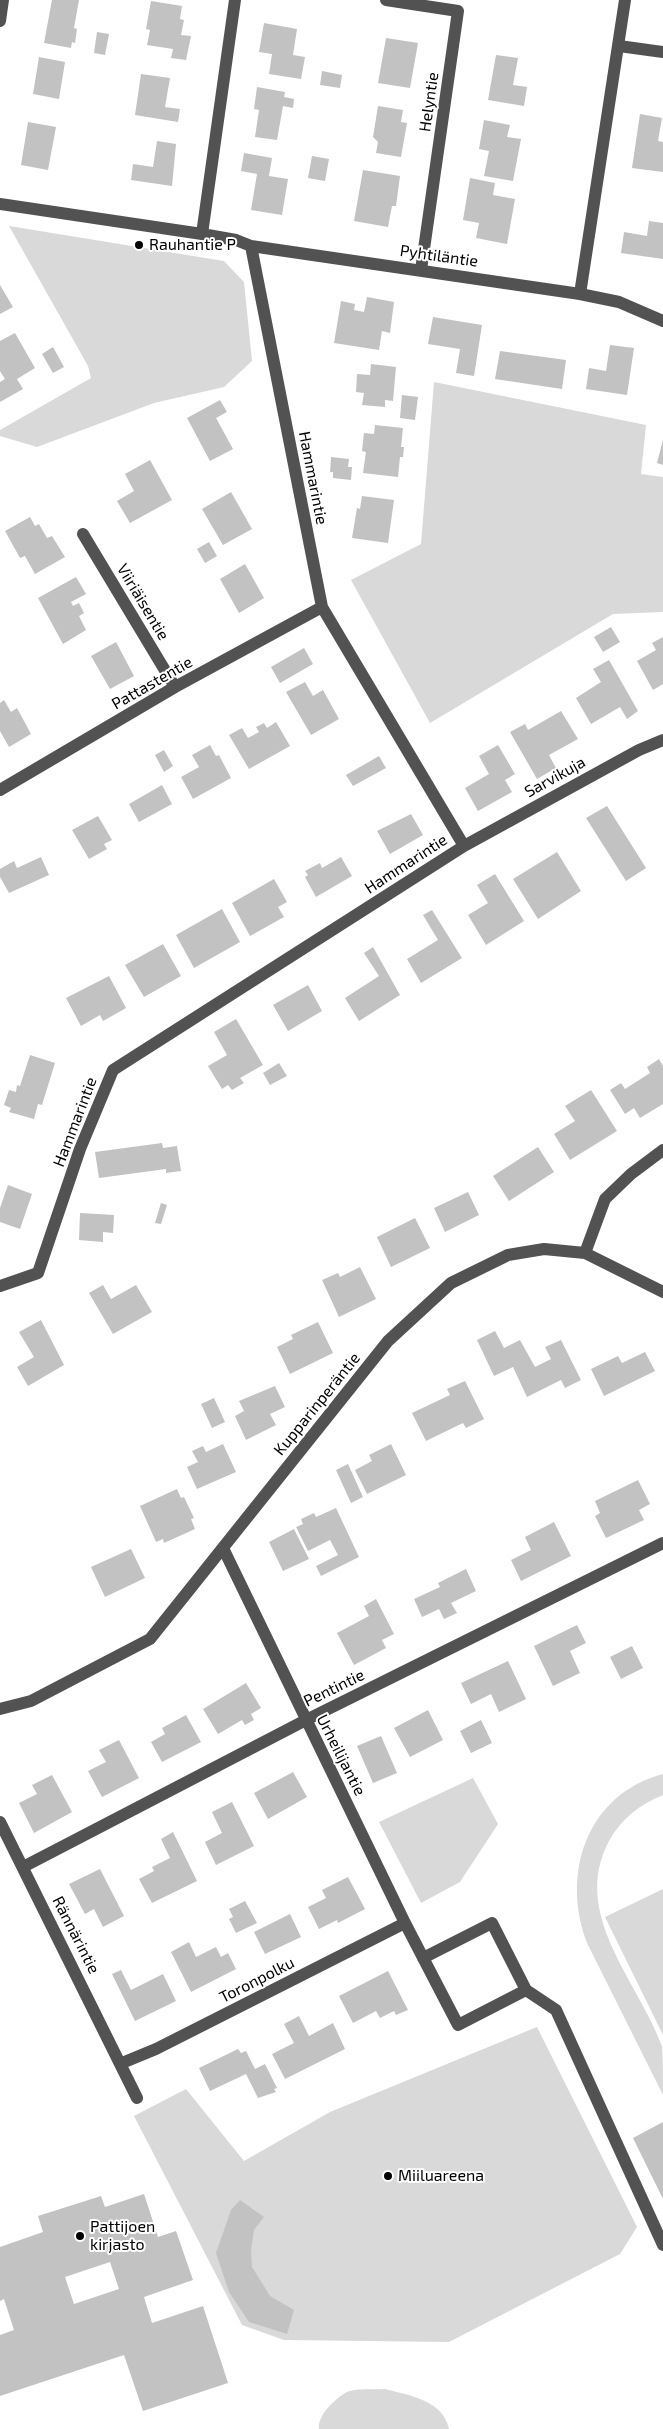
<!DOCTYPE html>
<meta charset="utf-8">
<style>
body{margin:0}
canvas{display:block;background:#fff}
</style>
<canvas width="663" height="2429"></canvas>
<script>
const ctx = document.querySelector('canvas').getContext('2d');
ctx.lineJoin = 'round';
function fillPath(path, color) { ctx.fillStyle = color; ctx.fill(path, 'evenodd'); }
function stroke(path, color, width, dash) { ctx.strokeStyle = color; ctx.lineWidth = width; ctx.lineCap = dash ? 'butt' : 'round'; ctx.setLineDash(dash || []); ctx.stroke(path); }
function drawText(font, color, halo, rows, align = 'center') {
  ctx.font = font + ' "Exo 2",sans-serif'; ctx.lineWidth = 4; ctx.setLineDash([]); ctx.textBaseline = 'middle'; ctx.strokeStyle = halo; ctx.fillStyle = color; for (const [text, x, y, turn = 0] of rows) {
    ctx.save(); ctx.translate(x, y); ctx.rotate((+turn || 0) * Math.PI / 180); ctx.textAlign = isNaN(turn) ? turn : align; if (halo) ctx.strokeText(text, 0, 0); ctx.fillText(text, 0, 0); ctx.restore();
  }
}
const green = new Path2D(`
 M9 226 224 261 244 282 252 361 224 387 154 403 37 447 0 436V430L91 378 88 366Z
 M434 382 646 425 641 474 663 477V612L613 614 430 723 351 580 421 544Z
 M663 1774V1795C640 1804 621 1819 609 1841 570 1914 638 1981 662 2046 663 2059 663 2081 663 2095L588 1945C560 1876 586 1794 663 1774Z
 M473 1778 498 1824 460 1882 421 1903 379 1822Z
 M663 1889V2035L605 1917Z
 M537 2027 637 2227 620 2254 449 2342 284 2340 242 2325 134 2116 186 2089 244 2161 330 2112Z
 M384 2389C409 2395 443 2400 449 2429H319C317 2415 336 2398 347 2392 356 2388 373 2390 384 2389Z`);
const building = new Path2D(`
 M52 0H79L74 28 77 29 75 43 72 42 71 48 44 43Z
 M151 1 182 6 180 19 184 20 181 35 191 36 186 60 171 58 173 49 147 45 150 30 146 29Z
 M264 23 297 29 293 55 305 57 301 79 269 74 272 54 259 52Z
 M97 32 109 34 105 55 94 53Z
 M386 38 418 43 410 88 378 83Z
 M496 55 518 58 513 85 527 87 524 106 488 100Z
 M39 57 65 62 59 99 33 94Z
 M322 71 342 75 340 88 320 85Z
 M141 74 170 78 165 107 180 109 178 122 135 115Z
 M257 87 285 92 284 97 294 99 293 108 283 106 277 140 255 137 259 110 254 109Z
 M378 106 403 110 401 122 407 123 401 157 376 153 378 142 373 137Z
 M640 114 662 118 658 141 663 142V172L632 168Z
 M484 120 510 125 507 137 521 139 513 181 484 176 489 151 479 149Z
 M28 122 56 127 48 170 21 165Z
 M157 141 176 144 172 186 131 180 133 164 153 167Z
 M244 153 272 158 269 176 288 179 282 215 251 210 257 174 241 171Z
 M312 156 329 159 325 181 308 178Z
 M363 170 400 176 396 206H392L388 227 354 221Z
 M470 178 495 183 493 195 515 199 507 244 476 238 479 223 463 220Z
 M649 221 663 223V259L621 253 624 232 647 236Z
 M0 285 13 307 0 314Z
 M367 297 394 302 390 333 382 331 379 350 334 343 341 301 355 304 354 310 364 312Z
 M433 317 482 325 474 376 456 373 460 349 428 344Z
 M15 333 35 368 17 379 23 389 0 402V382L5 379 0 371V341Z
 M610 345 634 348 627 395 586 389 589 368 606 371Z
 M53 347 64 367 53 373 42 354Z
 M500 351 566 360 562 389 495 379Z
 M371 364 396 367 393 401 385 400V407L362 405 364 393 356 392 357 374 370 375Z
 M402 395 418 397 415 420 400 418Z
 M220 400 227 412 216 418 233 449 210 461 187 418Z
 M375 425 403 428 401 447H404L403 457H400L398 477 363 473 366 452 362 451 364 433 374 434Z
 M663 440V465L657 463Z
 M331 457 349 459 348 467H352L351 480 333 478V472H330Z
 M150 460 172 500 130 523 117 501 134 491 125 474Z
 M231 492 252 529 223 545 202 509Z
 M362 496 394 500 388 543 352 538 357 508 360 509Z
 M30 517 35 526 39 524 47 538 52 536 65 557 35 574 25 556 20 558 5 531Z
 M209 542 217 556 205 563 197 549Z
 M245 564 264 598 239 613 220 579Z
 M76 577 86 594 71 602 73 606 79 603 84 613 79 616 86 630 63 644 38 598Z
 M611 627 620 642 603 652 594 637Z
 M663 637V684L653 690 637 661 656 650 652 643Z
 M116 642 134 676 110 689 91 656Z
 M304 648 313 664 280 683 271 667Z
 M609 660 638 711 627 719 620 707 591 724 576 698 601 682 593 669Z
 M305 682 313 696 323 690 339 719 311 735 286 692Z
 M4 700 11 712 17 708 31 734 9 747 0 731V703Z
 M561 711 578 739 549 755 556 768 537 779 510 732 525 724 528 730Z
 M276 722 290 746 249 769 229 735 242 728 248 738 259 732 256 727 264 723 267 728Z
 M210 745 216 756 219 755 231 778 193 799 181 777 199 767 192 755Z
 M498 745 515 774 505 780 512 792 478 811 465 788 489 774 479 756Z
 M164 750 173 766 164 772 155 755Z
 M379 756 386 768 353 786 346 775Z
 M162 785 172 804 139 822 129 804Z
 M607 806 646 868 626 881 586 818Z
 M411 814 423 835 390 854 377 831Z
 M98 816 112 840 104 844 107 849 89 859 72 830Z
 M557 852 581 891 538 919 513 879Z
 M41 857 49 875 9 893 0 877V869L14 861 17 868Z
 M341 857 352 876 316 897 305 877 308 875 305 871 320 863 322 868Z
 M495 874 524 921 486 945 468 915 488 903 477 885Z
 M274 879 287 902 278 907 284 917 250 936 232 903Z
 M222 909 240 942 194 968 176 935Z
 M432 910 462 958 421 983 407 959 438 940 423 915Z
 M163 944 181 976 144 997 125 965Z
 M373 947 400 995 359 1021 345 998 379 976 364 953Z
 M109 976 126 1008 103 1021 100 1015 81 1026 66 998Z
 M308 985 322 1011 288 1031 273 1005Z
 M236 1019 263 1065 240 1078 244 1083 232 1090 228 1085 222 1089 208 1066 227 1055 214 1032Z
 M30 1055 55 1063 42 1105 38 1104 34 1119 9 1112 11 1108 4 1105 9 1090 16 1092 17 1085 20 1086Z
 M659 1059 663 1066V1104L640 1118 634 1108 625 1114 610 1090 621 1083 625 1089 650 1073 647 1067Z
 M279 1063 287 1076 270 1085 263 1073Z
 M591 1090 617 1131 570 1160 554 1134 575 1121 565 1106Z
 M162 1143 163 1148 177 1146 181 1171 166 1173V1169L99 1178 95 1152Z
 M538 1147 554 1172 509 1201 493 1176Z
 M8 1185 32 1194 20 1229 0 1222V1208Z
 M468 1192 479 1215 445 1232 434 1208Z
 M161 1203 167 1205 161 1224 155 1223Z
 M80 1213 114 1215 113 1233 103 1232V1242L79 1240Z
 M415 1218 430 1248 391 1267 377 1237Z
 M360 1267 376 1299 339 1317 322 1280 338 1273 340 1277Z
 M103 1285 111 1299 136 1285 152 1312 113 1334 89 1293Z
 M41 1320 64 1365 28 1386 17 1367 34 1357 19 1332Z
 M318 1322 333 1353 290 1374 277 1347 293 1339 291 1335Z
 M495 1331 504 1348 520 1340 535 1367 551 1359 545 1347 561 1340 581 1380 565 1388 561 1380 527 1397 513 1367 494 1376 477 1340Z
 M645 1352 655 1371 604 1396 591 1369 618 1356 622 1363Z
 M465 1381 484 1419 466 1428 463 1423 426 1441 412 1413 450 1395 447 1389Z
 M275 1386 285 1407 270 1414 276 1425 246 1440 235 1416 244 1411 239 1401Z
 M214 1398 225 1422 212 1428 201 1404Z
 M223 1444 236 1472 197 1489 187 1467 198 1462 192 1451 203 1446 206 1452Z
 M391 1444 406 1475 367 1494 355 1470 372 1461 369 1455Z
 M348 1464 363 1497 351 1503 336 1470Z
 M638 1480 650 1504 639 1510 644 1520 606 1538 595 1516 600 1513 595 1501Z
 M177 1489 181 1498 184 1497 194 1518 191 1519 195 1529 164 1543 163 1539 156 1542 140 1506Z
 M336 1508 359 1557 321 1576 316 1566 338 1555 330 1540 308 1551 296 1527 303 1524 301 1519 314 1513 316 1517Z
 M554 1522 571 1556 521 1581 511 1560 531 1550 525 1537Z
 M294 1529 309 1559 283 1571 269 1542Z
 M131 1549 145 1578 105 1597 91 1567Z
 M466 1569 476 1591 451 1603 457 1613 444 1619 439 1609 422 1617 414 1599 440 1587 438 1583Z
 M376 1599 394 1634 382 1640 386 1648 354 1665 337 1633 369 1616 364 1606Z
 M577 1625 586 1643 570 1651 580 1673 553 1686 534 1646Z
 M632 1646 643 1668 621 1679 610 1657Z
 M508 1661 526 1699 499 1712 491 1694 471 1704 461 1683Z
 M246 1683 261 1708 251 1714 254 1720 245 1725 242 1720 218 1734 203 1709Z
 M428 1710 443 1740 410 1757 394 1728Z
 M186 1715 201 1742 162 1762 151 1742 165 1734 162 1728Z
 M481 1720 492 1743 471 1753 460 1731Z
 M381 1736 397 1773 373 1783 357 1746Z
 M119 1740 139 1778 102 1797 88 1771 106 1762 99 1750Z
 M293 1772 307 1797 268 1819 254 1793Z
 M52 1775 72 1812 34 1833 19 1803 37 1794 32 1785Z
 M232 1802 254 1846 216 1865 205 1842 222 1833 212 1812Z
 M173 1832 197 1881 152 1903 139 1879 154 1871 152 1867 170 1858 161 1839Z
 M100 1869 124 1916 103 1927 94 1909 85 1914 69 1884Z
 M348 1877 365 1909 338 1923 337 1920 319 1929 308 1907 326 1898 322 1890Z
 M245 1901 257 1923 236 1933 229 1919 233 1917 229 1909Z
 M290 1914 301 1937 265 1954 254 1932Z
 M189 1942 196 1957 216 1947 221 1957 228 1953 236 1969 191 1992 171 1952Z
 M121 1970 131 1990 163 1974 176 2001 135 2021 112 1974Z
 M388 1971 408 2010 396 2015 394 2011 380 2018 376 2011 353 2023 339 1996Z
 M299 2016 309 2036 333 2023 345 2049 285 2079 272 2054 294 2043 284 2024Z
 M238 2049 241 2053 246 2051 255 2069 265 2064 277 2088 274 2089 276 2092 258 2098 246 2074 210 2091 199 2068Z
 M663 2122V2199L633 2138Z
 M144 2194 158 2237 176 2231 193 2280 144 2297 152 2323 203 2306 228 2383 143 2411 124 2355 0 2396V2335L14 2330 4 2299 0 2301V2247L43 2232 38 2216 101 2196 105 2207ZM110 2262 119 2289 74 2304 65 2277Z
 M240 2200 264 2217 254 2230 251 2250 252 2267 270 2296 294 2310 287 2334 249 2322 229 2292 216 2253 231 2210Z`);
const minor = new Path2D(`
 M386 0 458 11 421 270
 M0 21 3 0
 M619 46 663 52
 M0 204 202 234 236 240 251 246 580 294 625 0
 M202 234 235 0
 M580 294 619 302 663 321
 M83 534 175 687
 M0 790 175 687 322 607
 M464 846 639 750 663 740
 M585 1253 605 1199 631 1174 663 1150
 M0 1286 38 1273 80 1149 113 1070 464 846 322 607 251 246
 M223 1548 405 1923 458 2025 526 1990 492 1923 423 1958
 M0 1709 31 1701 150 1639 388 1341 451 1283 508 1255 544 1249 585 1253 663 1292
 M0 1822 137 2098
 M23 1867 306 1720 663 1543
 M526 1990 556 2010 663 2245
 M122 2063 156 2049 405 1923`);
const markers = [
 [139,245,5,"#000"],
 [388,2176,5,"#000"],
 [80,2236,5,"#000"]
];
const streetNames = [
 ["Helyntie",429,102,-82],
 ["Pyhtiläntie",439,256,8],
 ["Hammarintie",313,478,79],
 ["Viiriäisentie",143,602,59],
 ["Pattastentie",152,683,-30],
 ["Sarvikuja",555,777,-29],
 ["Hammarintie",406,864,-33],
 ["Hammarintie",75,1122,-69],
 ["Kupparinperäntie",317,1404,-51],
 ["Pentintie",334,1688,-26],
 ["Urheilijantie",341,1755,63],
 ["Rännärintie",76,1935,63],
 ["Toronpolku",257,1980,-27]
];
const poiNames = [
 ["Rauhantie P",149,245],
 ["Miiluareena",398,2176],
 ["Pattijoen",90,2227],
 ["kirjasto",90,2245]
];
fillPath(green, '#d9d9d9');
fillPath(building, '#c2c2c2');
stroke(minor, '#525252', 12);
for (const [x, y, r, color] of markers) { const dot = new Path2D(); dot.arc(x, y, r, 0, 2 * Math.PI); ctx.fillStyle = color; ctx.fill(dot); stroke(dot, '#fff', 2); }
drawText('16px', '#000', '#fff', streetNames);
drawText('16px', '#000', '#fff', poiNames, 'left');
</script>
